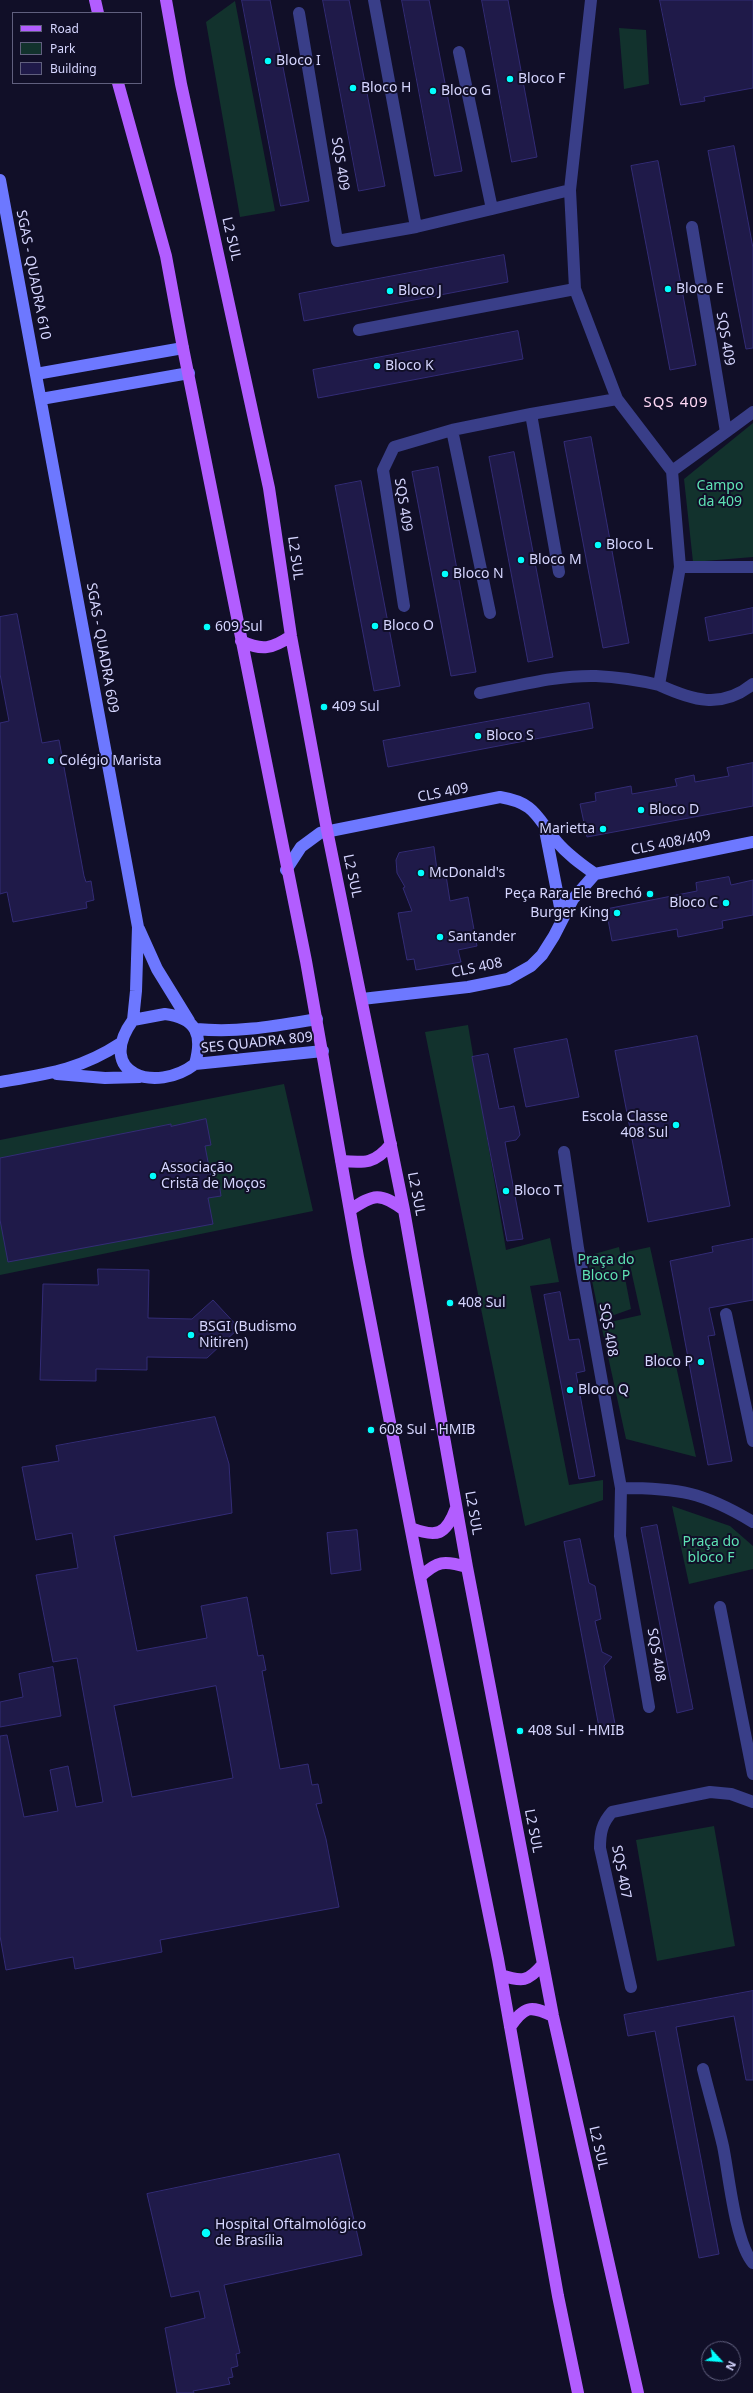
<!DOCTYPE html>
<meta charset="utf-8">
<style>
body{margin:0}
#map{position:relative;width:753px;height:2393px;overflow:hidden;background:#110f28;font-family:"Noto Sans",sans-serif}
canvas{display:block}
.legend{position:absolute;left:12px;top:12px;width:130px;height:72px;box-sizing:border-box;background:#110f28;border:1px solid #605f7e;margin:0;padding:5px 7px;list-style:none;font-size:12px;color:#d6d6ff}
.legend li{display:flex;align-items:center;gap:8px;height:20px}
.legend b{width:20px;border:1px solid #605f7e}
.north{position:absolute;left:701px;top:2341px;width:40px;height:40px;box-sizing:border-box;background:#110f28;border:1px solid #605f7e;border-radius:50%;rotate:116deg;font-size:11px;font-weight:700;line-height:16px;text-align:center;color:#d6d6ff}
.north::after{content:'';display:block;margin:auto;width:14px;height:18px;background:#02fffe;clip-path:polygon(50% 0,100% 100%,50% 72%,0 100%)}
</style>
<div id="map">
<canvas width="753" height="2393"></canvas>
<ul class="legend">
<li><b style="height:5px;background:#b25dff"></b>Road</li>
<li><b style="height:11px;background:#12322d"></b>Park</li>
<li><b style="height:11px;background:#1f1a49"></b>Building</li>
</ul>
<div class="north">N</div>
</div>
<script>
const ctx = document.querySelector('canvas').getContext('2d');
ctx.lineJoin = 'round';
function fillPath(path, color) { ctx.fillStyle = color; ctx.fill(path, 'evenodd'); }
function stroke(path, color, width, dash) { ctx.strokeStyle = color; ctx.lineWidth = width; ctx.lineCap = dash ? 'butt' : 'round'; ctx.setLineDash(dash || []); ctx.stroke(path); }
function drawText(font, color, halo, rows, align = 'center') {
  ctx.font = font + ' "Noto Sans",sans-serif'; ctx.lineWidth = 4; ctx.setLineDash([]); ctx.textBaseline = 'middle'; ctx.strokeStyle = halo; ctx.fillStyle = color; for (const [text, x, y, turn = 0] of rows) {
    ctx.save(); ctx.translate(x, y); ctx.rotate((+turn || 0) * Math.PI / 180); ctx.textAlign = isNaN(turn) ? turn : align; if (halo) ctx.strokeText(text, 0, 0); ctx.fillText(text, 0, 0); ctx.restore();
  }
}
const green = new Path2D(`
 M235 1 275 211 240 217 206 22Z
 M619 28 646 30 649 84 624 89Z
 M753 423V557L693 562 684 479Z
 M468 1025 506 1250 550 1238 559 1282 530 1286 569 1485 603 1480V1500L525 1526 425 1032Z
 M284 1084 313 1211 0 1275V1140Z
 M619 1247 631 1309 600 1320 587 1256Z
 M650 1247 696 1457 626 1439 601 1324 641 1315 627 1252Z
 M672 1506 730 1526 753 1546V1569L689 1584Z
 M714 1826 735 1946 657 1961 636 1840Z`);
const building = new Path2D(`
 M242 0H270L309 201 281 206Z
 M323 0H349L385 186 359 191Z
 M402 0H429L462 171 435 176Z
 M482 0H508L537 157 512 162Z
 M660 0H753V88L704 97 705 101 681 105Z
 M734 146 753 248V348L746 349 708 151Z
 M658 161 696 365 670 370 631 166Z
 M504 255 508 282 304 321 299 294Z
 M518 331 523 359 318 398 313 370Z
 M591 437 629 643 603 648 564 442Z
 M514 452 553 657 528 662 489 457Z
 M438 467 476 672 451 676 412 472Z
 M361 481 400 686 374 691 335 486Z
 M753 608V633L709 641 705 618Z
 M17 614 42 743 59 740 84 876 86 882 91 881 94 900 86 902 87 908 13 922 7 892 0 894V723L9 721 0 674V617Z
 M589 703 593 728 388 767 383 741Z
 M753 763V806L587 837 580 804 596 801 595 793 631 786 632 794 677 786 675 779 694 775 695 782 729 776 727 768Z
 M434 847 437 870 445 869 450 901 468 897 477 946 458 950 461 962 416 970 414 959 407 960 398 913 412 911 403 888 405 887 397 873 396 860 399 853Z
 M729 877 731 885 753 880V915L722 921 723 928 678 937 677 929 612 941 606 909 697 891 696 883Z
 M697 1036 730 1206 648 1222 615 1051Z
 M567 1039 579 1097 526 1107 514 1049Z
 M488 1054 499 1109 514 1106 520 1135 516 1140 505 1142 523 1239 507 1241 472 1057Z
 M206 1119 211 1145 205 1146 212 1183 219 1182 221 1196 208 1198 213 1224 8 1262 0 1220V1158L171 1124V1126Z
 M753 1239V1300L709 1308 715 1335 708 1336 732 1461 708 1465 670 1261 713 1252 712 1247Z
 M98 1269 149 1270 148 1318 192 1319 213 1300 239 1328 207 1358 147 1357V1370L96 1369V1381L40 1380 43 1284 98 1285Z
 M560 1292 569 1340 579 1339 585 1371 576 1373 595 1476 579 1479 544 1295Z
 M215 1417 229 1464 232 1513 114 1536 137 1651 207 1638 201 1606 247 1597 258 1656 263 1655 266 1670 262 1671 280 1769 308 1764 312 1785 318 1784 322 1803 316 1804 326 1839 339 1907 160 1940 162 1952 75 1969 73 1957 6 1970 0 1936V1736L7 1735 24 1817 58 1811 50 1770 68 1766 76 1807 103 1802 77 1658 53 1662 36 1575 78 1568 72 1533 36 1540 22 1467 59 1461 56 1446ZM216 1686 233 1778 132 1797 114 1706Z
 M657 1525 693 1709 677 1713 641 1528Z
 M357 1530 361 1570 331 1574 327 1533Z
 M580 1539 589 1583 595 1586 601 1619 595 1621 602 1652 612 1657 604 1666 615 1724 599 1727 564 1542Z
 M53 1667 61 1716 0 1727V1702L23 1697 19 1674Z
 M753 1991V2080H746L734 2016 676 2027 719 2254 699 2258 655 2031 628 2036 624 2015Z
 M339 2154 362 2255 224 2285 240 2353 236 2354 238 2366 231 2368 233 2377 228 2378 230 2384 193 2391 194 2393H177L165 2328 205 2318 199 2291 171 2297 147 2194Z`);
const street = new Path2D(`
 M299 13 337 241 416 227 374 0
 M570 190 591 0
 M416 227 492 209 459 52
 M692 227 726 432 753 412
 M575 289 617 399 672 471 680 567H753
 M359 330 575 289 570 190 492 209
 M672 471 726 432
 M680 567 659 685C692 700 721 710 753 684
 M559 572 531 414 617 399
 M404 606 383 470 394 447 452 430
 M490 613 452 430 531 414
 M480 693C518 686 557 675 596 676 617 677 638 680 659 685
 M564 1152 578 1248 621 1488C679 1488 703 1492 753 1522
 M726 1314 753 1441
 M621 1488 620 1536 649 1707
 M720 1607 753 1774
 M631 1987 600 1848C600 1833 602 1823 612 1812L710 1792 731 1794 753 1802
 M703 2069C709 2094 717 2120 723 2146 729 2175 735 2242 753 2263`);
const secondary = new Path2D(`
 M0 180 138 927 136 991 133 1020
 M36 374 183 348
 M41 399 189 373
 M545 830 562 917
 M286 870 301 847 320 833 500 797C536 803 536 817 557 842 568 855 581 864 595 874
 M595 874 753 842
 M139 929 157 969 189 1021
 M362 999 468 987 508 979 531 966 542 955 554 936 573 899 595 874
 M165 1014C197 1018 203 1035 195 1064 156 1094 94 1074 133 1020Z
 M196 1029C239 1033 275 1026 317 1019
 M195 1064 323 1051
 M57 1074 105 1078 140 1077
 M0 1082C47 1074 80 1070 121 1043`);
const primary = new Path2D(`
 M95 0 98 13
 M166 0 181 84 269 488 291 636 327 830 404 1210 467 1567 553 2016 638 2393
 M118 83 166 256 183 348 306 961 358 1257 420 1577 498 1959 558 2296 578 2393
 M241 641C262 651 272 649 291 636
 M341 1161C365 1163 375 1164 391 1144
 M350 1210C374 1194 380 1192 404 1210
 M411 1528C437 1538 446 1535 456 1508
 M420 1577C437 1561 444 1560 467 1567
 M501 1975C522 1982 528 1982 543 1964
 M510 2027C525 2006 530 2005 553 2016`);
const markers = [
 [268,61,4,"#02fffe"],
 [510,79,4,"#02fffe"],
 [353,88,4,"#02fffe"],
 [433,91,4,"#02fffe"],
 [668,289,4,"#02fffe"],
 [390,291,4,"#02fffe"],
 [377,366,4,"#02fffe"],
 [598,545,4,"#02fffe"],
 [521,560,4,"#02fffe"],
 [445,574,4,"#02fffe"],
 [375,626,4,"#02fffe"],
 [207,627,4,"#02fffe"],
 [324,707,4,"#02fffe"],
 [478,736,4,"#02fffe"],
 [51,761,4,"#02fffe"],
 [641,810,4,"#02fffe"],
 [603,829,4,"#02fffe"],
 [421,873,4,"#02fffe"],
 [650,894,4,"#02fffe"],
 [726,903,4,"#02fffe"],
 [617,913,4,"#02fffe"],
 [440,937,4,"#02fffe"],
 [676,1125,4,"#02fffe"],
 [153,1176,4,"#02fffe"],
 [506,1191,4,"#02fffe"],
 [450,1303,4,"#02fffe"],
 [191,1335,4,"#02fffe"],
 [701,1362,4,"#02fffe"],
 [570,1390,4,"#02fffe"],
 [371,1430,4,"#02fffe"],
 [520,1731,4,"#02fffe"],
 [206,2233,5,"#02fffe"]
];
const poiNames = [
 ["Bloco I",276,61],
 ["Bloco F",518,79],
 ["Bloco H",361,88],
 ["Bloco G",441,91],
 ["Bloco E",676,289],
 ["Bloco J",398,291],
 ["Bloco K",385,366],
 ["Bloco L",606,545],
 ["Bloco M",529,560],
 ["Bloco N",453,574],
 ["Bloco O",383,626],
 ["609 Sul",215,627],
 ["409 Sul",332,707],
 ["Bloco S",486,736],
 ["Colégio Marista",59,761],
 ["Bloco D",649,810],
 ["Marietta",595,829,"right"],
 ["McDonald's",429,873],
 ["Peça Rara Ele Brechó",642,894,"right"],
 ["Bloco C",718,903,"right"],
 ["Burger King",609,913,"right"],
 ["Santander",448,937],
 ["Escola Classe",668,1117,"right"],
 ["408 Sul",668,1133,"right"],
 ["Associação",161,1168],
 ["Cristã de Moços",161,1184],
 ["Bloco T",514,1191],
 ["408 Sul",458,1303],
 ["BSGI (Budismo",199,1327],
 ["Nitiren)",199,1343],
 ["Bloco P",693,1362,"right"],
 ["Bloco Q",578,1390],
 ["608 Sul - HMIB",379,1430],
 ["408 Sul - HMIB",528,1731],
 ["Hospital Oftalmológico",215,2225],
 ["de Brasília",215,2241]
];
const streetNames = [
 ["SQS 409",340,164,81],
 ["L2 SUL",231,239,77],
 ["SGAS - QUADRA 610",33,275,79],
 ["SQS 409",725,339,80],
 ["SQS 409",403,505,81],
 ["L2 SUL",295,558,82],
 ["SGAS - QUADRA 609",102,648,80],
 ["CLS 409",443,793,-11],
 ["CLS 408/409",671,843,-11],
 ["L2 SUL",352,876,78],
 ["CLS 408",477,968,-12],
 ["SES QUADRA 809",257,1043,-6],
 ["L2 SUL",416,1194,79],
 ["SQS 408",608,1330,80],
 ["L2 SUL",473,1513,80],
 ["SQS 408",656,1655,80],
 ["L2 SUL",533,1831,79],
 ["SQS 407",621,1872,79],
 ["L2 SUL",598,2148,77]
];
const parkNames = [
 ["Campo",720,486],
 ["da 409",720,502],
 ["Praça do",606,1260],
 ["Bloco P",606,1276],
 ["Praça do",711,1542],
 ["bloco F",711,1558]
];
const neighbourhoodNames = [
 ["SQS 409",676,403]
];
fillPath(green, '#12322d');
fillPath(building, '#1f1a49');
stroke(building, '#332c76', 1);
stroke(street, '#393e88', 12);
stroke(secondary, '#6d78ff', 12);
stroke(primary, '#b25dff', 12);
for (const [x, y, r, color] of markers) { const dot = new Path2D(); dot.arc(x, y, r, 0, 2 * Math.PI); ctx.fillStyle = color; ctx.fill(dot); stroke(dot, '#110f28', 1.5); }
drawText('14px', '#d6d6ff', '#110f28', poiNames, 'left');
drawText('14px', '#d6d6ff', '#110f28', streetNames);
drawText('14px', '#5ee3b4', '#110f28', parkNames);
ctx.letterSpacing = '1px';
drawText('15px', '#ffd8f5', '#110f28', neighbourhoodNames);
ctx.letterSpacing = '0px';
</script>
